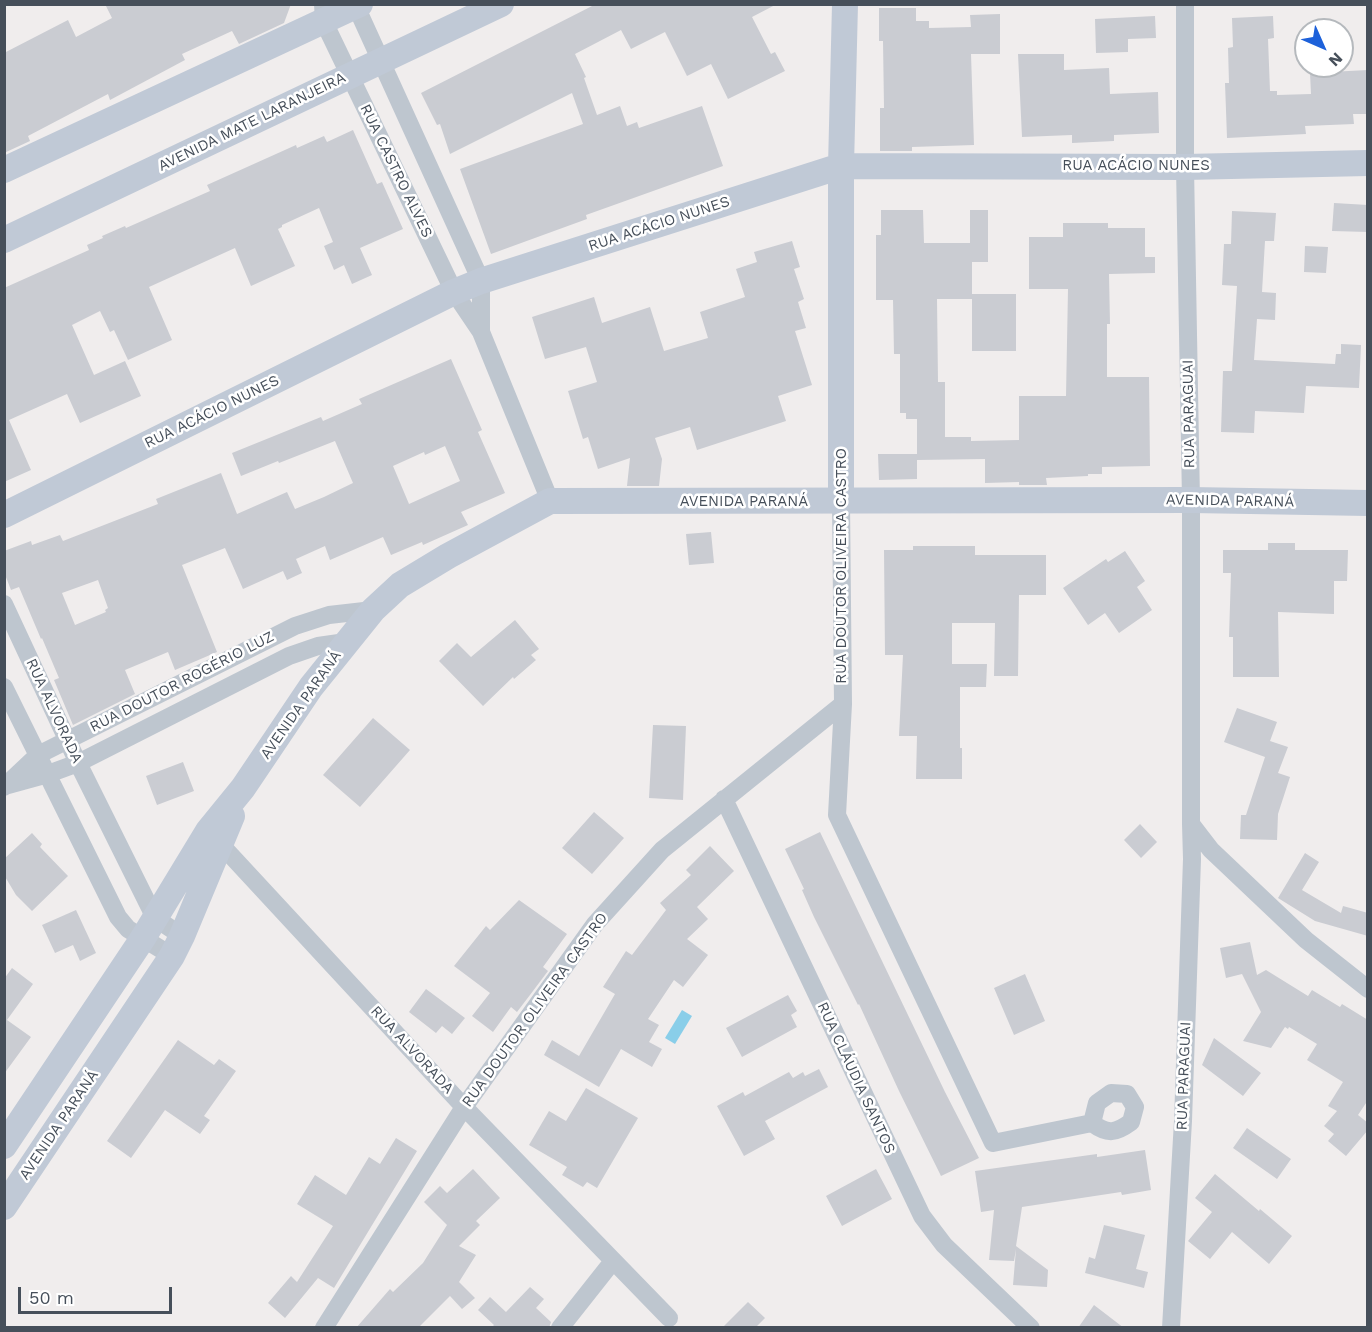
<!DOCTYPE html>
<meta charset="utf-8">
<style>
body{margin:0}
#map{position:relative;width:1372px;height:1332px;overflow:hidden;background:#f0eded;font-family:"Work Sans",sans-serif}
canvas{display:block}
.frame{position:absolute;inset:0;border:6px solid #464f5a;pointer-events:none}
.north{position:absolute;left:1294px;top:18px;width:60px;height:60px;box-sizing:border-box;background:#fff;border:2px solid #b5b9bd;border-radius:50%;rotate:135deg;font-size:16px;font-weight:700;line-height:24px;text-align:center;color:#464f5a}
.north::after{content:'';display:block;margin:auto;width:21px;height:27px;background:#1d61da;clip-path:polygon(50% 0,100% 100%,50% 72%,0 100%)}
.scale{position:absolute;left:18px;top:1287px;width:154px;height:27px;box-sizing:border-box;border:3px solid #464f5a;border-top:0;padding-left:8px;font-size:18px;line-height:21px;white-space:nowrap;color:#464f5a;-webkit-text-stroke:4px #fff;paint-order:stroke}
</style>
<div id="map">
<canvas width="1372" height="1332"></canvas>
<div class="frame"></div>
<div class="north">N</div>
<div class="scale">50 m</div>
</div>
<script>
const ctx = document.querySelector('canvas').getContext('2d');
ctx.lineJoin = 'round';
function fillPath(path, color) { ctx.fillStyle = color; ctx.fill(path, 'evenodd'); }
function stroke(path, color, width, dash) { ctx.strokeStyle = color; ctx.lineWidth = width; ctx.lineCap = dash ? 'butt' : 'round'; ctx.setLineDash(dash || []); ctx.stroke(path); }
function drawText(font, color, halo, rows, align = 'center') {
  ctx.font = font + ' "Work Sans",sans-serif'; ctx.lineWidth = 5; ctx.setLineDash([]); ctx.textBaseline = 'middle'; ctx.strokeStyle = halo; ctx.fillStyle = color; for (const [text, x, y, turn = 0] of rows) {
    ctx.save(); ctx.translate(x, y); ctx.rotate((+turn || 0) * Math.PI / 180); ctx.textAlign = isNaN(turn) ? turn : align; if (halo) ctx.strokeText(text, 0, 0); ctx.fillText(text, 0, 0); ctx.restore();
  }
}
const water = new Path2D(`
 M682 1010 692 1016 675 1044 665 1038Z`);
const building = new Path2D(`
 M105 4H291L284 23 239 44 232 31 182 54 185 60 110 100 108 94 28 136 30 141 4 153V53L68 20 76 37 112 18Z
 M596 4H777L752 17 771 54 775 52 785 71 728 99 711 64 687 76 665 32 631 49 621 30 575 54 586 77 584 78 597 115 620 106 627 126 637 122 639 128 702 106 723 166 586 215 587 219 491 254 460 169 583 124 572 93 450 154 440 124 437 125 421 93Z
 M879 8H916V21H929V28L971 27 970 15 1000 14V54H971L974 145 912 147V151H880V108H884L883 41H879Z
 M1155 16 1156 38 1128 39V52L1096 53 1095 19Z
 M1273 16 1274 38 1268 39 1270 91H1277V95L1311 94 1310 73 1368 70V114H1353L1354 124 1305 126 1306 134 1227 138 1225 83H1229L1228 48 1233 47 1232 18Z
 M1018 54H1064V70L1109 68 1110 94 1158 92 1159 133 1114 135V141L1072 143V135L1022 137Z
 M353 130 377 184 382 182 403 229 360 248 372 275 352 284 344 265 334 270 324 246 333 242 319 208 282 225V227L278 229 295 266 251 286 235 248 149 287 172 340 128 360 114 330 110 332 100 311 72 325 94 375 125 361 141 396 80 423 67 394 9 420 31 470 4 482V288L89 250 87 245 103 238 102 236 125 226 126 228 210 191 207 185 296 145 297 148 324 136 327 142Z
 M1334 203 1368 205V232L1332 231Z
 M881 210H923L924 243H970V210H988V262H972V294H1016V351H972V299H937L938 382H945V437H971V441L1019 440V396H1066L1068 289H1029V237H1063V223H1108V228H1145V257H1155V273L1109 274 1110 324H1107V377H1149L1150 466 1102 467V474H1088V476L1046 478 1047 485H1019V482L985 483V459L917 460V479L879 480 878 454H917V419H906V413H900V354H894L893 300H876V235H881Z
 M1232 211 1276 213 1274 241H1265L1262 292 1276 293 1275 320 1257 319 1254 360 1335 364 1336 354H1341V344L1361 345 1359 388 1306 386 1304 413 1255 411 1254 433 1221 432 1223 371H1232L1237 286 1222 285 1224 244H1231Z
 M792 241 800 267 794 269 804 299 798 302 806 328 795 331 812 385 778 396 786 421 697 450 690 427 655 438 662 459 659 486H627L630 458 598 469 588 437 583 439 568 391 597 382 586 347 545 359 532 317 594 297 602 323 650 307 664 351 708 338 700 312 745 297 736 269 757 262 754 252Z
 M1305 246 1328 247 1326 273 1304 272Z
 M451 359 482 430 478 432 505 493 461 512 468 525 423 545 422 542 391 555 383 537 330 560 325 546 296 559 302 573 287 580 283 571 243 589 225 548 182 565 217 652 175 670 168 652 125 670 135 694 73 725 54 680 59 678 42 638 41 639 19 587 11 590 4 572V551L31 541 32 545 60 535 63 541 158 504 156 499 221 473 237 514 287 492 295 509 324 497 353 483 335 441 279 463 278 461 241 476 232 453 321 417 323 421 362 404 359 399ZM445 446 460 481 409 504 393 466 424 452 425 455ZM98 580 108 608 105 610 106 612 75 625 62 593Z
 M711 532 714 563 689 565 686 534Z
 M1268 543H1295V550H1348L1347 581H1334V614L1278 612 1279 677H1233V637H1229L1231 573H1223V550H1268Z
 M913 546H975V555H1046V595H1019L1018 676H994L995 623H952V664H987L986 687H960V748H962V779H916L917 736H899L903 655H885L884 550H913Z
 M1125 551 1145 581 1137 587 1152 610 1119 633 1105 613 1088 625 1063 588 1106 559 1108 562Z
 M515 620 539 649 531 655 536 660 514 679 513 677 483 706 439 661 457 643 471 657Z
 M1237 708 1277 722 1270 741 1288 747 1278 773 1290 777 1278 814 1277 840 1240 839 1241 815H1246L1265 757 1224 742Z
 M373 718 410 750 360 807 323 775Z
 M653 725 686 726 683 800 649 798Z
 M183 762 194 791 157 805 146 776Z
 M594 812 624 838 592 874 562 848Z
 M1140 824 1157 842 1141 858 1124 840Z
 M820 832 945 1092 979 1158 941 1176 899 1091 859 1004 858 1005 814 917 802 890 804 889 785 849Z
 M32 833 42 844 40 847 68 876 32 911 16 895 4 875V859Z
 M710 846 734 871 697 907 708 919 687 939 708 955 683 987 674 980 648 1019 659 1025 649 1042 662 1049 652 1067 621 1049 599 1087 544 1055 552 1040 579 1056 615 994 603 987 626 951 632 955 666 910 660 903 691 875 686 870Z
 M1305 853 1319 862 1302 890 1341 913 1343 906 1368 913V936L1315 921 1278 898Z
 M519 900 567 934 543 967 548 971 533 991 517 1012 511 1007 493 1032 472 1016 490 993 454 966 486 926 490 930Z
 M76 910 96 953 80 961 73 945 55 953 42 925Z
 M1250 942 1257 975 1266 970 1308 996 1312 990 1340 1007 1342 1004 1368 1020V1100L1358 1115 1368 1123V1130L1346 1156 1328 1141 1334 1134 1324 1126 1337 1111 1328 1106 1343 1082 1307 1060 1317 1044 1289 1027 1288 1029 1285 1027 1271 1048 1243 1041 1261 1012 1242 974 1226 978 1220 948Z
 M12 968 33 984 7 1020 31 1037 4 1074V979Z
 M1025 974 1045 1021 1014 1035 994 988Z
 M426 989 465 1018 452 1034 442 1026 436 1033 409 1012Z
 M788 995 797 1011 791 1015 797 1027 742 1057 726 1028Z
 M1214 1038 1261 1073 1243 1096 1202 1065Z
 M178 1040 214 1065 219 1059 236 1071 204 1116 210 1120 200 1134 165 1110 131 1158 107 1141Z
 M819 1069 828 1087 765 1121 775 1139 744 1156 717 1106 743 1092 745 1096 789 1072 793 1078 803 1072 805 1076Z
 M586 1088 638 1118 597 1188 587 1182 583 1187 562 1175 567 1167 529 1145 549 1111 566 1121Z
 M1247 1128 1291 1159 1277 1179 1233 1148Z
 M396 1138 417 1151 334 1288 318 1278 285 1318 268 1303 291 1276 297 1282 333 1226 297 1204 315 1175 346 1195 369 1157 380 1164Z
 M1145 1150 1151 1190 1122 1195 1121 1192 1022 1207 1016 1246 1048 1270 1047 1287 1013 1285 1016 1249 1014 1261 989 1260 994 1210 981 1212 975 1171 1097 1154V1157Z
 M473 1169 500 1198 476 1221 480 1225 459 1246 476 1255 459 1282 475 1298 462 1309 450 1296 418 1328H356L390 1289 393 1292 423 1263 447 1225 424 1202 440 1186 447 1193Z
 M876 1169 892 1199 842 1226 826 1196Z
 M1215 1174 1259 1211 1260 1209 1292 1236 1269 1264 1232 1232 1210 1259 1188 1241 1212 1212 1195 1198Z
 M1104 1225 1145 1235 1136 1269 1148 1272 1144 1288 1085 1273 1089 1257 1095 1259Z
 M530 1287 544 1299 536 1308 551 1322 549 1328H491L494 1325 478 1310 490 1297 506 1312Z
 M748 1302 765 1318 755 1328H722Z
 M1094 1305 1124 1328H1078Z`);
const street = new Path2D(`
 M323 4 324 22 454 292 481 332 550 501
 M355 4 481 281V332
 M1185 4V167L1191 500V824L1211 850 1306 940 1368 989
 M4 604 78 763 155 918 182 936
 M4 687 118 917 128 929 172 956
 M843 704 837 815 993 1143 1092 1123C1108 1135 1116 1133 1131 1122L1135 1107 1127 1094 1111 1093 1097 1103 1092 1123
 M8 785 48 774 78 763 289 656 318 646 346 642
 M4 787 38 755 295 626 329 615 373 610
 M724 799 922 1216 944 1245 1031 1328
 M213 836 464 1107 669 1318
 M324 1328 464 1107 595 924 662 850 843 704 841 502
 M560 1328 613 1261
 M1171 1328 1183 1121 1192 859 1191 824`);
const secondary = new Path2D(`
 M4 170 360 4
 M4 240 501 4
 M841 502V166L845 4
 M4 515 454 292 481 281 841 166 1185 167 1368 163
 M4 1146 143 938 208 831 243 788 311 687 373 610 400 585 448 556 550 501 1191 500 1368 503
 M4 1207 172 956 182 936 232 816`);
const streetNames = [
 ["AVENIDA MATE LARANJEIRA",252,122,-26],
 ["RUA ACÁCIO NUNES",1136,166],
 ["RUA CASTRO ALVES",396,171,64],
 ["RUA ACÁCIO NUNES",659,224,-18],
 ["RUA ACÁCIO NUNES",212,412,-26],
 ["RUA PARAGUAI",1189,414,-91],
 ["AVENIDA PARANÁ",1230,501,1],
 ["AVENIDA PARANÁ",744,502],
 ["RUA DOUTOR OLIVEIRA CASTRO",842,566,-90],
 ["RUA DOUTOR ROGÉRIO LUZ",182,682,-27],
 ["AVENIDA PARANÁ",301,705,-55],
 ["RUA ALVORADA",54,711,65],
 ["RUA DOUTOR OLIVEIRA CASTRO",535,1010,-54],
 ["RUA ALVORADA",412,1050,47],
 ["RUA PARAGUAI",1184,1076,-88],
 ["RUA CLÁUDIA SANTOS",856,1078,65],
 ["AVENIDA PARANÁ",59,1125,-56]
];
fillPath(water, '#89cee9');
fillPath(building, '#caccd2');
stroke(street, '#bec6cf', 18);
stroke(secondary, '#c0c9d6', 26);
drawText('15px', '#464f5a', '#fff', streetNames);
</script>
